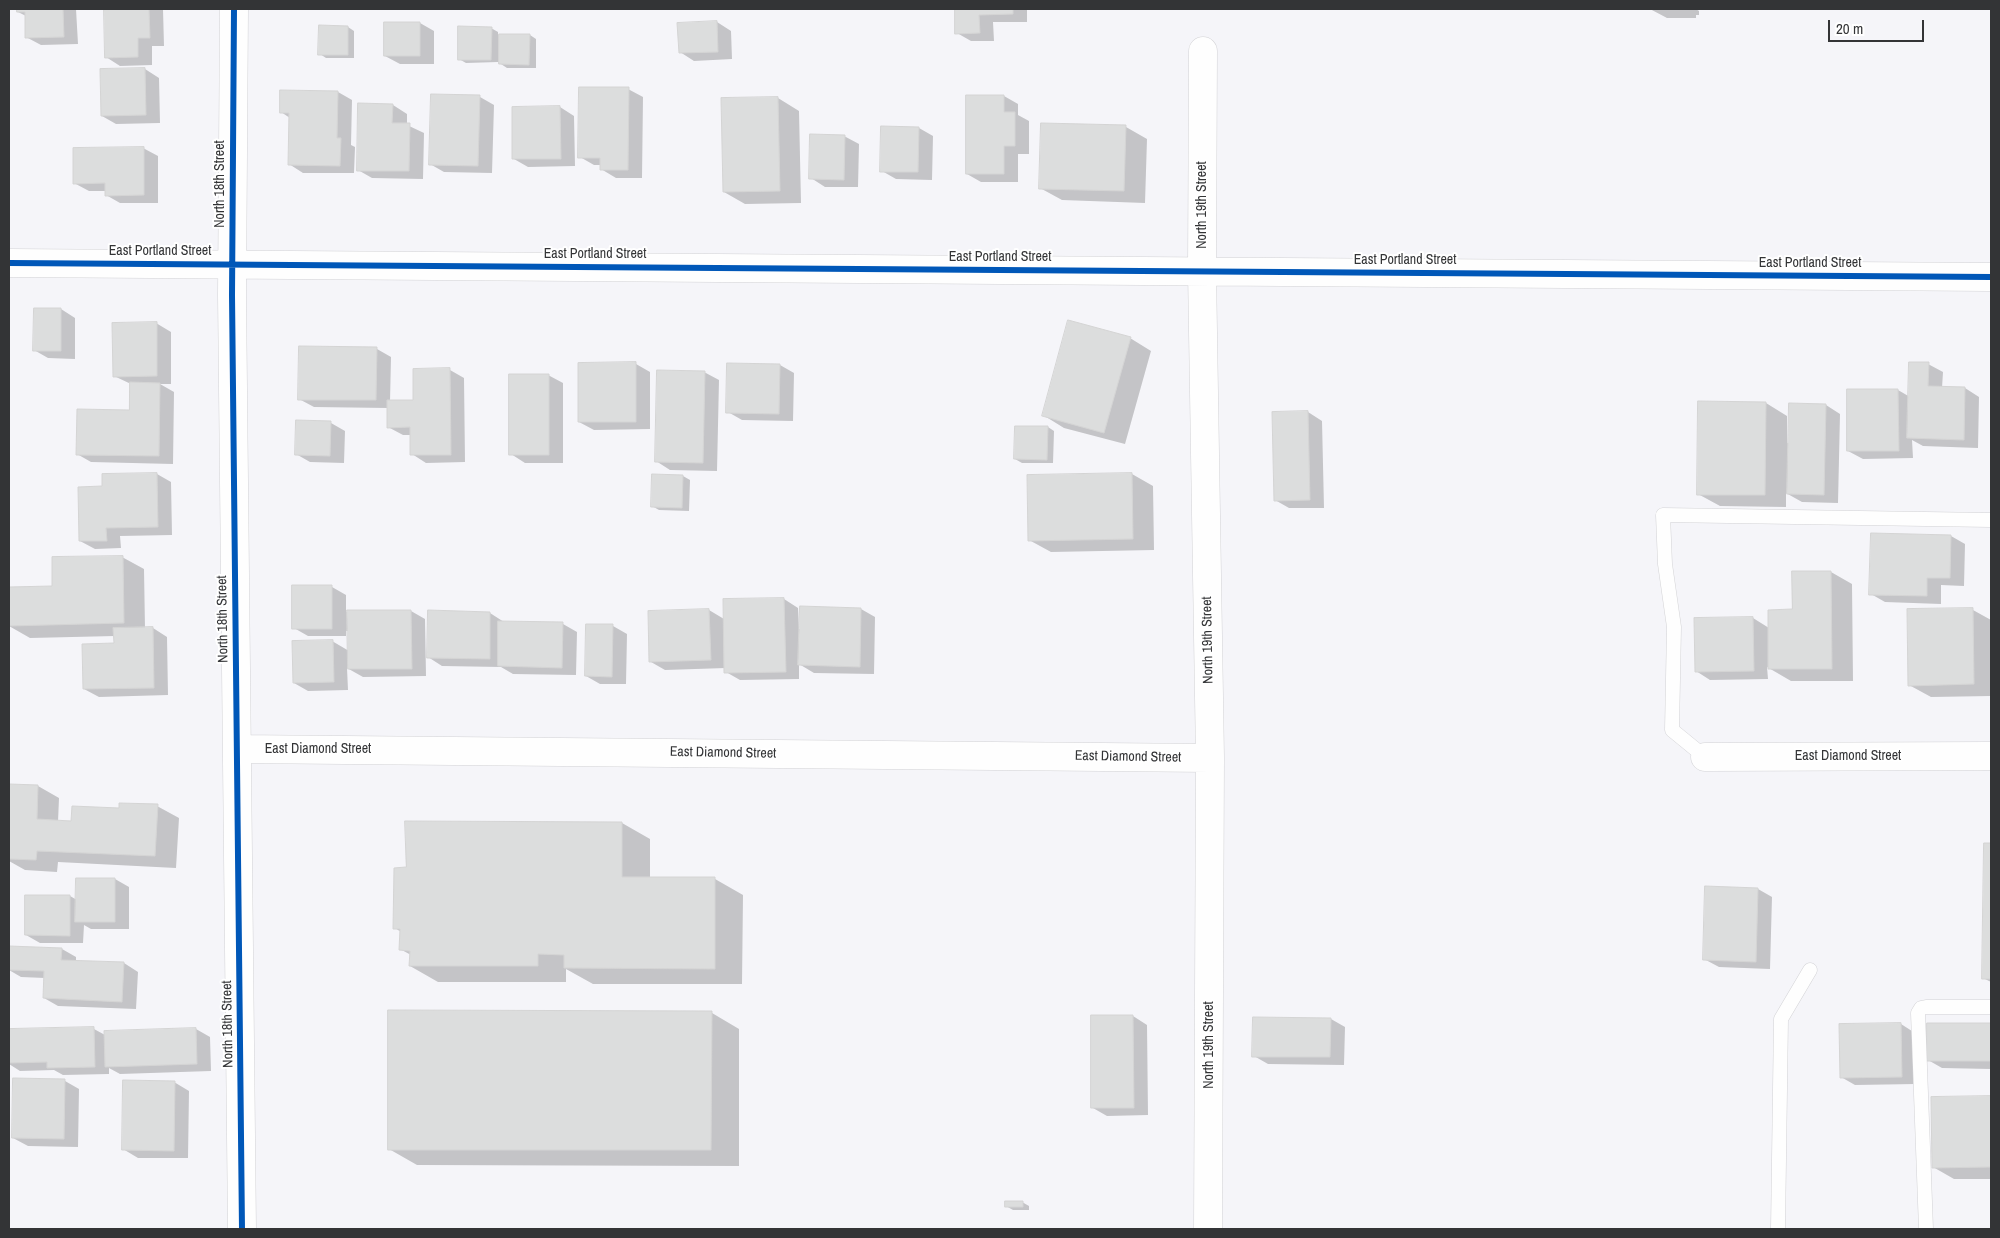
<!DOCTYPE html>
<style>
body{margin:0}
#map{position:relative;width:2000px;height:1238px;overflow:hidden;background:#f5f5f9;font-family:"Archivo Narrow",sans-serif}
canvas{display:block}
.frame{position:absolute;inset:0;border:10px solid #333436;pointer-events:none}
.scale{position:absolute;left:1828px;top:20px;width:96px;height:22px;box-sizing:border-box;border:2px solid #333436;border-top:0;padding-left:6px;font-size:15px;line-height:18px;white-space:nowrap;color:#333436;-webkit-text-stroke:4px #fff;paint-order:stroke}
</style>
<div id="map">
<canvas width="2000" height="1238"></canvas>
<div class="frame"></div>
<div class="scale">20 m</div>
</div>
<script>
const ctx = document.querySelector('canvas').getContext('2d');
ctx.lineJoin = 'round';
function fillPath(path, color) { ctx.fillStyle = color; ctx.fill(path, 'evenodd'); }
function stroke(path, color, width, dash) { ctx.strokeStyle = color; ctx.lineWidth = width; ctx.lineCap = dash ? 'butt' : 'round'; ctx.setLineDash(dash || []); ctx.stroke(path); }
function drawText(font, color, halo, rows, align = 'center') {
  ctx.font = font + ' "Archivo Narrow",sans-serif'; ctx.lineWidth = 4; ctx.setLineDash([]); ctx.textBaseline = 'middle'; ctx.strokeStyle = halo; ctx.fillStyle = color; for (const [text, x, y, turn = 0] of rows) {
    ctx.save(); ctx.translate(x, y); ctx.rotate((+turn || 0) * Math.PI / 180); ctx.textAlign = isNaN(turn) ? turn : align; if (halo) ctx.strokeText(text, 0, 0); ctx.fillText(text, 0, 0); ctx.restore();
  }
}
const shadow = new Path2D(`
 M18 9H76L78 44 41 45 26 37V16L18 12Z
 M105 9H163L164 46H152V65L120 66 106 57Z
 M956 9H1027V22H993L994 41H971L957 33Z
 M1650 9H1696L1699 11V15H1696V18H1667Z
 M717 22 731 31 732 59 694 61 680 52Z
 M420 23 434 31V64H400L385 56Z
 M348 27 354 31V58H326L320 54Z
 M491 28 498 32V35H530L536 39V68H507L498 62 466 63 459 59Z
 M145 69 159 78 160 123 116 124 102 116Z
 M628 89 643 97 642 178H616L601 169V165H594L580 157Z
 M338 92 352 100 351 145 355 147 354 173H303L289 164 290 118 281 112Z
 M1004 96 1018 104V115L1029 121V154H1018V182H981L967 174Z
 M480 97 494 105 492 173 444 172 430 164Z
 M778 98 799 111 801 203 745 204 724 192Z
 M393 105 407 114V125L424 133 423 179 372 178 358 170Z
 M560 107 574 116 575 166 528 167 514 159 513 108Z
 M1042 124 1126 127 1147 139 1145 203 1062 200 1040 188Z
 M882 127 919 128 933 136 932 180 896 179 882 171Z
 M844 136 859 144 858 187H825L811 178Z
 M143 148 158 156V203H120L106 195V191H89L74 183Z
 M35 309H61L75 318V359L48 358 34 350Z
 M156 323 171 332V384H160L174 392 173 464 91 462 77 454 130 411 131 384 114 376Z
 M1130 338 1151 351 1125 444 1064 428 1043 415Z
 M377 349 391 357 390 402 414 401 450 370 464 378 465 462 426 463 412 454 411 435H403L388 427V408L314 407 299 399Z
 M636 364 650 372V429L594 430 579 422Z
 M1928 364 1943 372 1942 388H1965L1979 397 1978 448 1923 446 1912 440 1913 458 1863 459 1848 451 1898 390 1910 397Z
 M780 365 794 373 793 421 742 420 728 412Z
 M704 372 719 380 717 471 670 470 656 461Z
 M548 375 563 383V463H525L511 454Z
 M1766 403 1787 416V443H1789L1826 405 1840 414 1838 503 1802 502 1786 493V507L1720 506 1698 494Z
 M1308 412 1322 421 1324 508H1289L1275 500Z
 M297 421 331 423 345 431 344 463 310 462 296 454Z
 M1048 427 1054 431 1053 463H1022L1015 459Z
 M157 474 171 482 172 535 120 536 121 548 95 549 80 541 103 487Z
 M1132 474 1153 486 1154 550 1051 552 1029 540Z
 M683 476 690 480 689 511 659 510 652 506Z
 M1951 536 1965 544 1964 586 1941 585V604L1885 602 1871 594Z
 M122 557 144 569 145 629 153 628 167 637 168 695 99 697 84 689 115 644V636L30 638 9 626V588L54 587Z
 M1831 572 1852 584 1853 681H1791L1767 667 1768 679 1710 680 1696 671 1753 618 1769 628 1793 611Z
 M332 587 346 595V612L411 611 425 619 426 676 363 677 347 668 348 690 308 691 294 683 332 641 349 651 348 631H346V636H308L294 628Z
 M784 599 798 608 799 629H801L802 607 861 609 875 617 874 674 814 673 799 664V679L740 680 726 672V668L665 670 651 662 709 610 724 619Z
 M1973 610 1991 620V696L1931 697 1909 685Z
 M429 611 490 613 504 622 563 624 577 632 576 675 513 674 501 667 442 666 428 657Z
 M587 625 613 626 627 634 626 684H600L586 676Z
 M9 785 38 786 59 798 58 822H72L120 810 157 806 179 818 176 868 58 862 57 872 25 870 9 861Z
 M406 822 622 823 650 839V878L715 879 743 895 742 984H593L566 969V982H438L410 966 411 955 400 949 401 932 395 928 407 868Z
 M1986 844H1991V982L1983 978Z
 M115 879 129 887V929H91L84 925 83 943H40L26 935 70 896 77 900Z
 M1758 889 1772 897 1770 969 1719 967 1704 959Z
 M9 947 62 949 76 957V962L124 963 138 972 136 1009 58 1006 44 998 45 978 21 977 9 970Z
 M712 1013 739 1029V1166L417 1165 389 1149Z
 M1133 1016 1147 1025 1148 1115 1107 1116 1093 1108Z
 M1331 1019 1345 1027 1344 1065 1268 1064 1254 1056Z
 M1901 1024 1915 1033 1916 1084 1855 1085 1841 1077Z
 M1928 1024 1991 1025V1069L1942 1068 1928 1060Z
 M94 1029 105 1035 196 1029 210 1037 211 1071 120 1074 109 1068V1074L63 1075 54 1070 20 1071 9 1064V1031Z
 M65 1081 79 1089 78 1147 28 1146 13 1138Z
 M174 1082 189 1091 188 1158H138L123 1149Z
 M1932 1098H1991V1179H1954L1933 1167Z
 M1022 1202 1029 1206V1210H1013L1006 1206Z`);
const building = new Path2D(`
 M17 9H63L64 37 25 38V12H17Z
 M104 9H149L150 38H138V57L105 58Z
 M955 9H1013V14L979 15 980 33 955 34Z
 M717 21 718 52 679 53 677 23Z
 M384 22H420V56H384Z
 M319 25 348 26V55H318Z
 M458 26 492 27 491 60H458Z
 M499 34H530L529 65 499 64Z
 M145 68 146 115 101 116 100 69Z
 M579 87H629L628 170H600V158H578Z
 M280 90 338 91 337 138H341L340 166 288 165 289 113H280Z
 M431 94 480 95 478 166 429 165Z
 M966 95H1004V112H1015V146H1004V174H966Z
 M778 97 780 191 723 192 721 98Z
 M358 103 393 104 392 123H410L409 171H357Z
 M560 106 561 159H512V107Z
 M1041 123 1126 125 1124 191 1039 189Z
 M881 126 919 127 918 172H880Z
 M810 134 845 135 844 180 809 179Z
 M144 147V195L105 196V183L73 184V148Z
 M34 308H61V351H33Z
 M1068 320 1131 337 1104 433 1042 416Z
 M157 322V376L113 377 112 323Z
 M299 346 377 347 376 400H298Z
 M636 362V422H578V363Z
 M1909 362H1929L1928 386 1965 387 1964 440 1907 438Z
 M727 363 780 364 779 414 726 413Z
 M450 368 451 455H410V427L387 428V400H413V369Z
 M657 370 705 371 703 463 655 462Z
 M509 374H549V455H509Z
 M130 382 160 383 159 456 76 455 77 409 129 410Z
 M1847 389H1898L1899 451H1847Z
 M1698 401 1766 402 1765 495H1697Z
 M1789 403 1826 404 1824 495 1787 494Z
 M1308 411 1310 500 1274 501 1272 412Z
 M296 420 331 421 330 456 295 455Z
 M1015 426H1048L1047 460 1014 459Z
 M157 473 158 527 106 528 107 541H79L78 487 102 486V474Z
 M1132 473 1133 539 1028 541 1027 475Z
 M652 474 683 475 682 508 651 507Z
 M1871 533 1951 535 1950 578H1927V596L1869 595Z
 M123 556 124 623 9 626V587L52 586V557Z
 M1792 571H1831L1832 669H1768V610L1792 609Z
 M292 585H332V629H292Z
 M784 598 786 672 724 673 723 599Z
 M800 606 861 608 860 667 798 665Z
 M1973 608 1974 684 1908 686 1907 609Z
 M709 609 711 660 649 662 648 611Z
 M347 610H411L412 669H348Z
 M428 610 490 612V659L427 658Z
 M1753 617 1754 671 1695 672 1694 618Z
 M498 621 563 622 562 668 498 666Z
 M586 624H613L612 677 585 676Z
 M153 627 154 688 83 689 82 644 114 643 113 628Z
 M333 640 334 682 293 683 292 641Z
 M9 784 38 785 37 819 71 821 72 806 119 808V803L158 804 155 856 37 851 36 860 9 859Z
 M405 821 622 822V877H715V969L564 968V955L538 954V966H409L410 951 399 950 400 929H393L394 868 406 867Z
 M1984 843H1991V979H1982Z
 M76 878H115V922H75Z
 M1705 886 1758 888 1756 962 1703 960Z
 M25 895H70V936L25 935Z
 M9 946 62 948 61 960 124 962 122 1002 43 998 44 971 9 970Z
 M388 1010 712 1011 711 1150H388Z
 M1091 1015H1133L1134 1108H1091Z
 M1253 1017 1331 1018 1330 1057H1252Z
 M1901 1023 1902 1077 1840 1078 1839 1024Z
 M1927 1023H1991V1061H1927Z
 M94 1027 95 1067 47 1068V1062L9 1063V1029Z
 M196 1028 197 1064 105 1067 104 1031Z
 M13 1078 65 1079 64 1139 12 1138Z
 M123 1080 175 1081 174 1151 122 1150Z
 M1991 1096V1167L1932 1168 1931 1097Z
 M1005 1201H1023V1207H1005Z`);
const lane = new Path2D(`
 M1705 757 1672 730 1674 627 1665 564 1663 515 1991 520
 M1778 1229 1781 1019 1810 970
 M1926 1229 1918 1013 1921 1008 1926 1007H1991`);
const street = new Path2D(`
 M234 9 232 295 242 1229
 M1203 51 1202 271 1210 758 1208 1229
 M9 263 1991 277
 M237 749 1210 758
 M1705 757 1991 756`);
const cycleway = new Path2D(`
 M234 9 232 295 242 1229
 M9 263 1991 277`);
const streetNames = [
 ["North 18th Street",220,184,-90],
 ["North 19th Street",1202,205,-90],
 ["East Portland Street",160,251],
 ["East Portland Street",595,254],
 ["East Portland Street",1000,257],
 ["East Portland Street",1405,260],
 ["East Portland Street",1810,263],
 ["North 18th Street",223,619,-91],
 ["North 19th Street",1208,640,-91],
 ["East Diamond Street",318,749],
 ["East Diamond Street",723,753,1],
 ["East Diamond Street",1848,756],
 ["East Diamond Street",1128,757,1],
 ["North 18th Street",228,1024,-91],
 ["North 19th Street",1209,1045,-90]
];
fillPath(shadow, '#0003');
fillPath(building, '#dcdddd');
stroke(building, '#d4d4d4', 1);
stroke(lane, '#d2d2d5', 15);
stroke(street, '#d2d2d5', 29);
stroke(lane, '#fefefe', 14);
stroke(street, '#fefefe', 28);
stroke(cycleway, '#0057b8', 6);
drawText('14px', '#333436', '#fff', streetNames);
</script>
